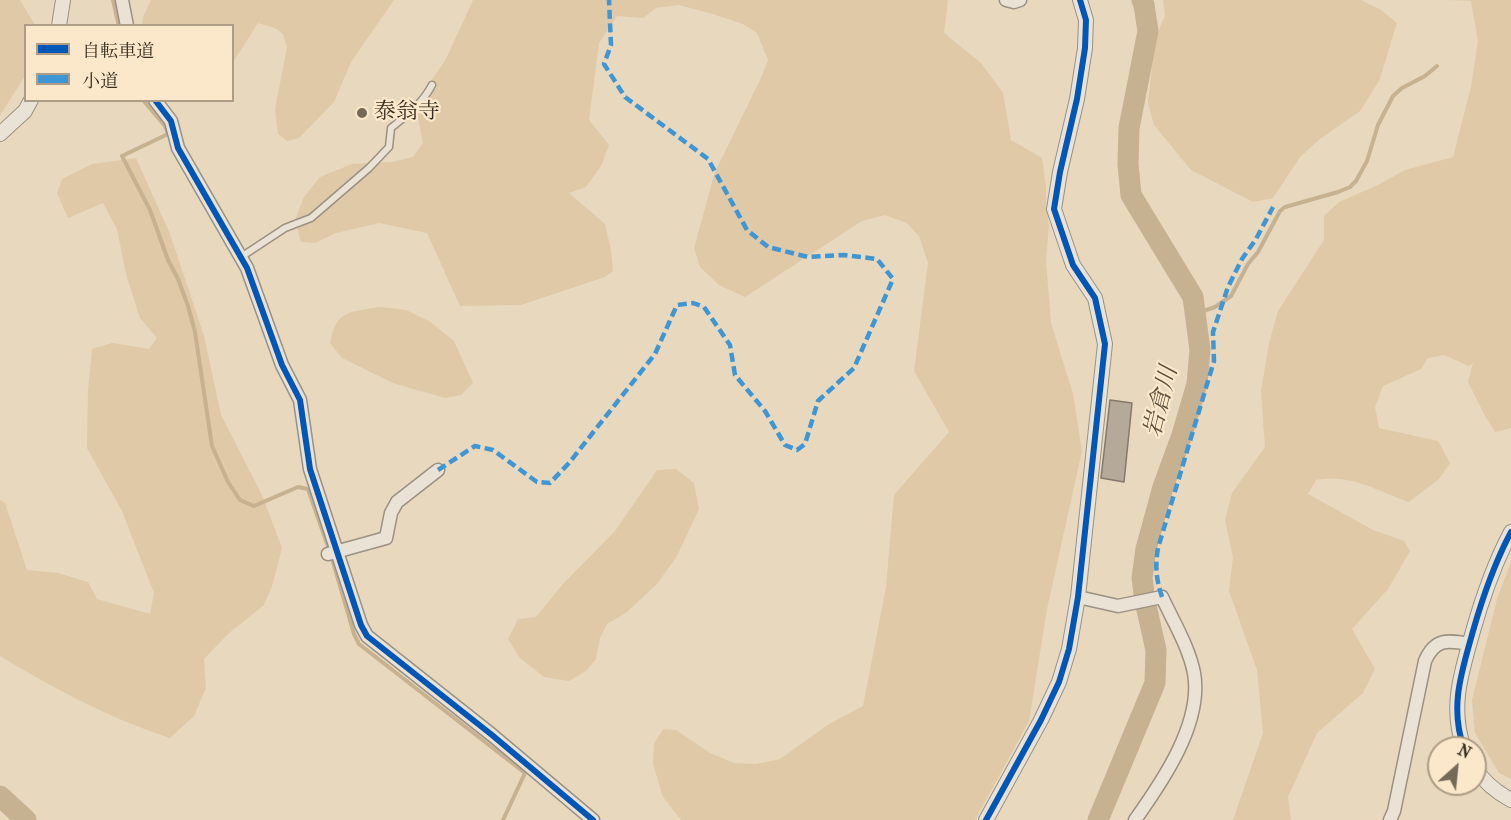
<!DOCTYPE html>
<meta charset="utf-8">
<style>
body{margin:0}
#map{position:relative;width:1511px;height:820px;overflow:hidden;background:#e8d8be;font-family:"IM FELL French Canon","Noto Serif JP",serif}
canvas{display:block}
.legend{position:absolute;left:24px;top:24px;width:210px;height:78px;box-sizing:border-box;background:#fbe8ca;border:2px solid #ad9d86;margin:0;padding:8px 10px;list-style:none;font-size:18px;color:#372d21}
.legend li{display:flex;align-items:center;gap:12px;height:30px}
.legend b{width:30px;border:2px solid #ad9d86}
.north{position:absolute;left:1427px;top:736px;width:60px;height:60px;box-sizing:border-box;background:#fbe8ca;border:2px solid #ad9d86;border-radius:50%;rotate:27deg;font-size:16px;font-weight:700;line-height:24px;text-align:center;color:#372d21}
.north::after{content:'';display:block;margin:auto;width:21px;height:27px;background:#756958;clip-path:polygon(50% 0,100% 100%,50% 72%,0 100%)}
</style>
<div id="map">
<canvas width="1511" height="820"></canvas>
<ul class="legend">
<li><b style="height:8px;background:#0057b8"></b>自転車道</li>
<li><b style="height:8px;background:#3e96d5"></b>小道</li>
</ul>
<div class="north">N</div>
</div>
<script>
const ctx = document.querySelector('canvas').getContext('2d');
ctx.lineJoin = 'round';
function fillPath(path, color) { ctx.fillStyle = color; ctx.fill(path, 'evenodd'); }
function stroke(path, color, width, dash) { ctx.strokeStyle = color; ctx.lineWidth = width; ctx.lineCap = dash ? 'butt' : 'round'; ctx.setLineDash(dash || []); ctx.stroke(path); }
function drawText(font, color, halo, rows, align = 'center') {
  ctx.font = font + ' "IM FELL French Canon","Noto Serif JP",serif'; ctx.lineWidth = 4.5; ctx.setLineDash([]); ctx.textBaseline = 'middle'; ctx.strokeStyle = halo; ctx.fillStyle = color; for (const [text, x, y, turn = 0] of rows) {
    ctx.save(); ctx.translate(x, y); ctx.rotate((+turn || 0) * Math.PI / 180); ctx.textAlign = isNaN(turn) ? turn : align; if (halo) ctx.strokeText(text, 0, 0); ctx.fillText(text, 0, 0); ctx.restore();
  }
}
const green = new Path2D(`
 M0 0H20L35 25 26 26 25 76 0 115Z
 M151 0H394L351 62 334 102 299 138 287 141 278 134 275 109 287 47 283 34 275 28 258 23 233 62 232 26 142 25 143 17Z
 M473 0H948L944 33 981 63 1003 93 1011 140 1042 158 1046 187V207L1049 225 1046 261 1051 323 1073 394 1082 451 1047 609 1029 721 975 820H681L663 797 653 764 654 744 663 729 676 730 710 753 734 763 756 764 780 759 829 724 863 706 886 587 894 495 949 432 914 371 928 263 919 236 907 223 885 215 862 221 745 297 719 285 700 267 694 248 715 172 761 78 768 60 757 33 743 24 713 14 679 5 656 8 643 18 617 16 599 43 589 120 609 145 601 166 586 187 569 193 605 224 611 250 613 271 605 277 521 305 460 306 427 233 379 223 336 233 315 243 301 242 295 220 304 197 320 177 352 164 392 162 413 157 423 143 417 113 420 97 446 59Z
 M1163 0H1361L1381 10 1397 23 1379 81 1360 111 1320 139 1300 157 1273 198 1253 202 1191 170 1154 125 1148 103 1155 40 1165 15Z
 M1449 0H1511V428L1495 432 1485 416 1468 382 1473 363 1469 366 1444 355 1428 358 1421 369 1383 386 1375 407 1379 428 1438 441 1450 463 1439 479 1409 502C1378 491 1350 473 1316 480L1308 494 1373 530 1404 541 1410 551 1388 589 1352 629 1375 669 1363 693 1317 733 1288 797 1291 820H1233L1263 733 1257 670 1229 591 1233 557 1225 520 1232 493 1265 447 1261 391 1269 343 1278 311 1324 240V216L1339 202 1378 185 1405 170 1453 157 1471 87 1478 41 1471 1Z
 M136 158 170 234 204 336 221 415 262 495 282 548 272 586 264 605 228 634 204 659 206 688 194 716 170 738C111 719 53 688 0 656V500L5 503 27 570 58 573 88 582 97 599 150 614 154 593 122 511 87 448 88 391 92 349 112 343 149 349 157 338 140 318 126 274 117 229 103 203 68 218 57 193 62 179 92 164Z
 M381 307 406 310 429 321 454 341 473 383 461 395 445 398 393 383 342 358 330 343C336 309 351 312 381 307Z
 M676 469 694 483 699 509 677 556 657 584 627 612 607 624 600 638 596 659 586 671 569 681 544 677 520 658 508 639 518 619 536 617 562 585 615 531 657 470Z
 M1511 562V779L1499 773 1475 733 1472 700 1497 599Z`);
const stream = new Path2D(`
 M113 0 119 26
 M143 100 165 126 168 134 122 156 150 210 168 260 178 279 188 306 195 332 212 446 228 482 240 500 254 506 298 487 308 489 331 555 354 634 359 644 525 773 503 820
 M1195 314 1215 307 1231 296 1248 264 1258 252 1280 211 1285 207 1338 192 1350 187 1356 181 1367 161 1378 125 1393 96 1402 88 1425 76 1437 66`);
const river = new Path2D(`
 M0 796 26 820
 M1098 820 1155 683 1156 650 1145 601 1142 578 1146 549 1163 487 1182 435 1197 384 1200 350 1193 297 1131 195 1128 164 1129 128 1148 31 1144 5 1142 0`);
const building = new Path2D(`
 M1110 400 1132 403 1124 482 1101 478Z`);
const service = new Path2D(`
 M241 257 285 228 311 218 369 168 389 147 391 128C407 115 422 104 432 85`);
const minor = new Path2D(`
 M122 0 127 26
 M1006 0 1014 2 1020 0
 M155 100 171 121 178 148 247 268 282 365 300 400 310 469 361 625 367 636 492 735 593 820
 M328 554 386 538 391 513 397 502 438 470
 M1078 597 1118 606 1162 597C1173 621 1189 647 1194 673 1203 723 1162 782 1135 820
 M1390 820 1394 811 1425 661C1435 638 1448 640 1469 644`);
const tertiary = new Path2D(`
 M59 26 63 0
 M0 134 25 111 31 100
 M1464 748C1449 707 1462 671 1473 631 1483 596 1494 564 1511 532
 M1475 768C1484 782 1496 792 1511 800
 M986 820 1041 720 1059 682 1069 649 1078 597 1105 344 1095 298 1073 265 1054 209 1060 172 1077 99 1085 48 1086 20 1080 0`);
const quiet = new Path2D(`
 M438 470 475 446 493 450 537 482 550 483 569 463 655 354 677 305 693 303 704 307 730 345 735 375 765 411 785 445 797 450 805 444 818 401 854 368 893 279 877 259 844 255 808 257 768 247 747 230 708 159 625 97 604 64 611 45 609 0
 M1162 597C1156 579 1155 566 1158 548L1214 361 1213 332 1228 287 1242 259 1256 239 1273 207`);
const cycleway = new Path2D(`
 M155 100 171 121 178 148 247 268 282 365 300 400 310 469 361 625 367 636 492 735 593 820
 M1464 748C1449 707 1462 671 1473 631 1483 596 1494 564 1511 532
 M986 820 1041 720 1059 682 1069 649 1078 597 1105 344 1095 298 1073 265 1054 209 1060 172 1077 99 1085 48 1086 20 1080 0`);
const markers = [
 [362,113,6,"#756958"]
];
const poiNames = [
 ["泰翁寺",374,113]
];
const waterNames = [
 ["岩倉川",1162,402,-76]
];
fillPath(green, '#dfc9a7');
stroke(stream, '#c6b190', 4);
stroke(river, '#c6b190', 21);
fillPath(building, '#b5aa99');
stroke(building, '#83796c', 1.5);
stroke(service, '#9b9182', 9);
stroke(minor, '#9b9182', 15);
stroke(tertiary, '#9b9182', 16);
stroke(service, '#ebe2d6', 6);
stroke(minor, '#ebe2d6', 12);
stroke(tertiary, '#ebe2d6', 14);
stroke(quiet, '#3e96d5', 4.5, [9, 4.5]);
stroke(cycleway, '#0057b8', 6);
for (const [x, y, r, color] of markers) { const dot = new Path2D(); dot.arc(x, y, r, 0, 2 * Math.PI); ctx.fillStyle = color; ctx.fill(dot); stroke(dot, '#fbe8ca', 2); }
drawText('22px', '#372d21', '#fbe8ca', poiNames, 'left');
drawText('italic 24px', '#5d503d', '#fbe8ca', waterNames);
</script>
